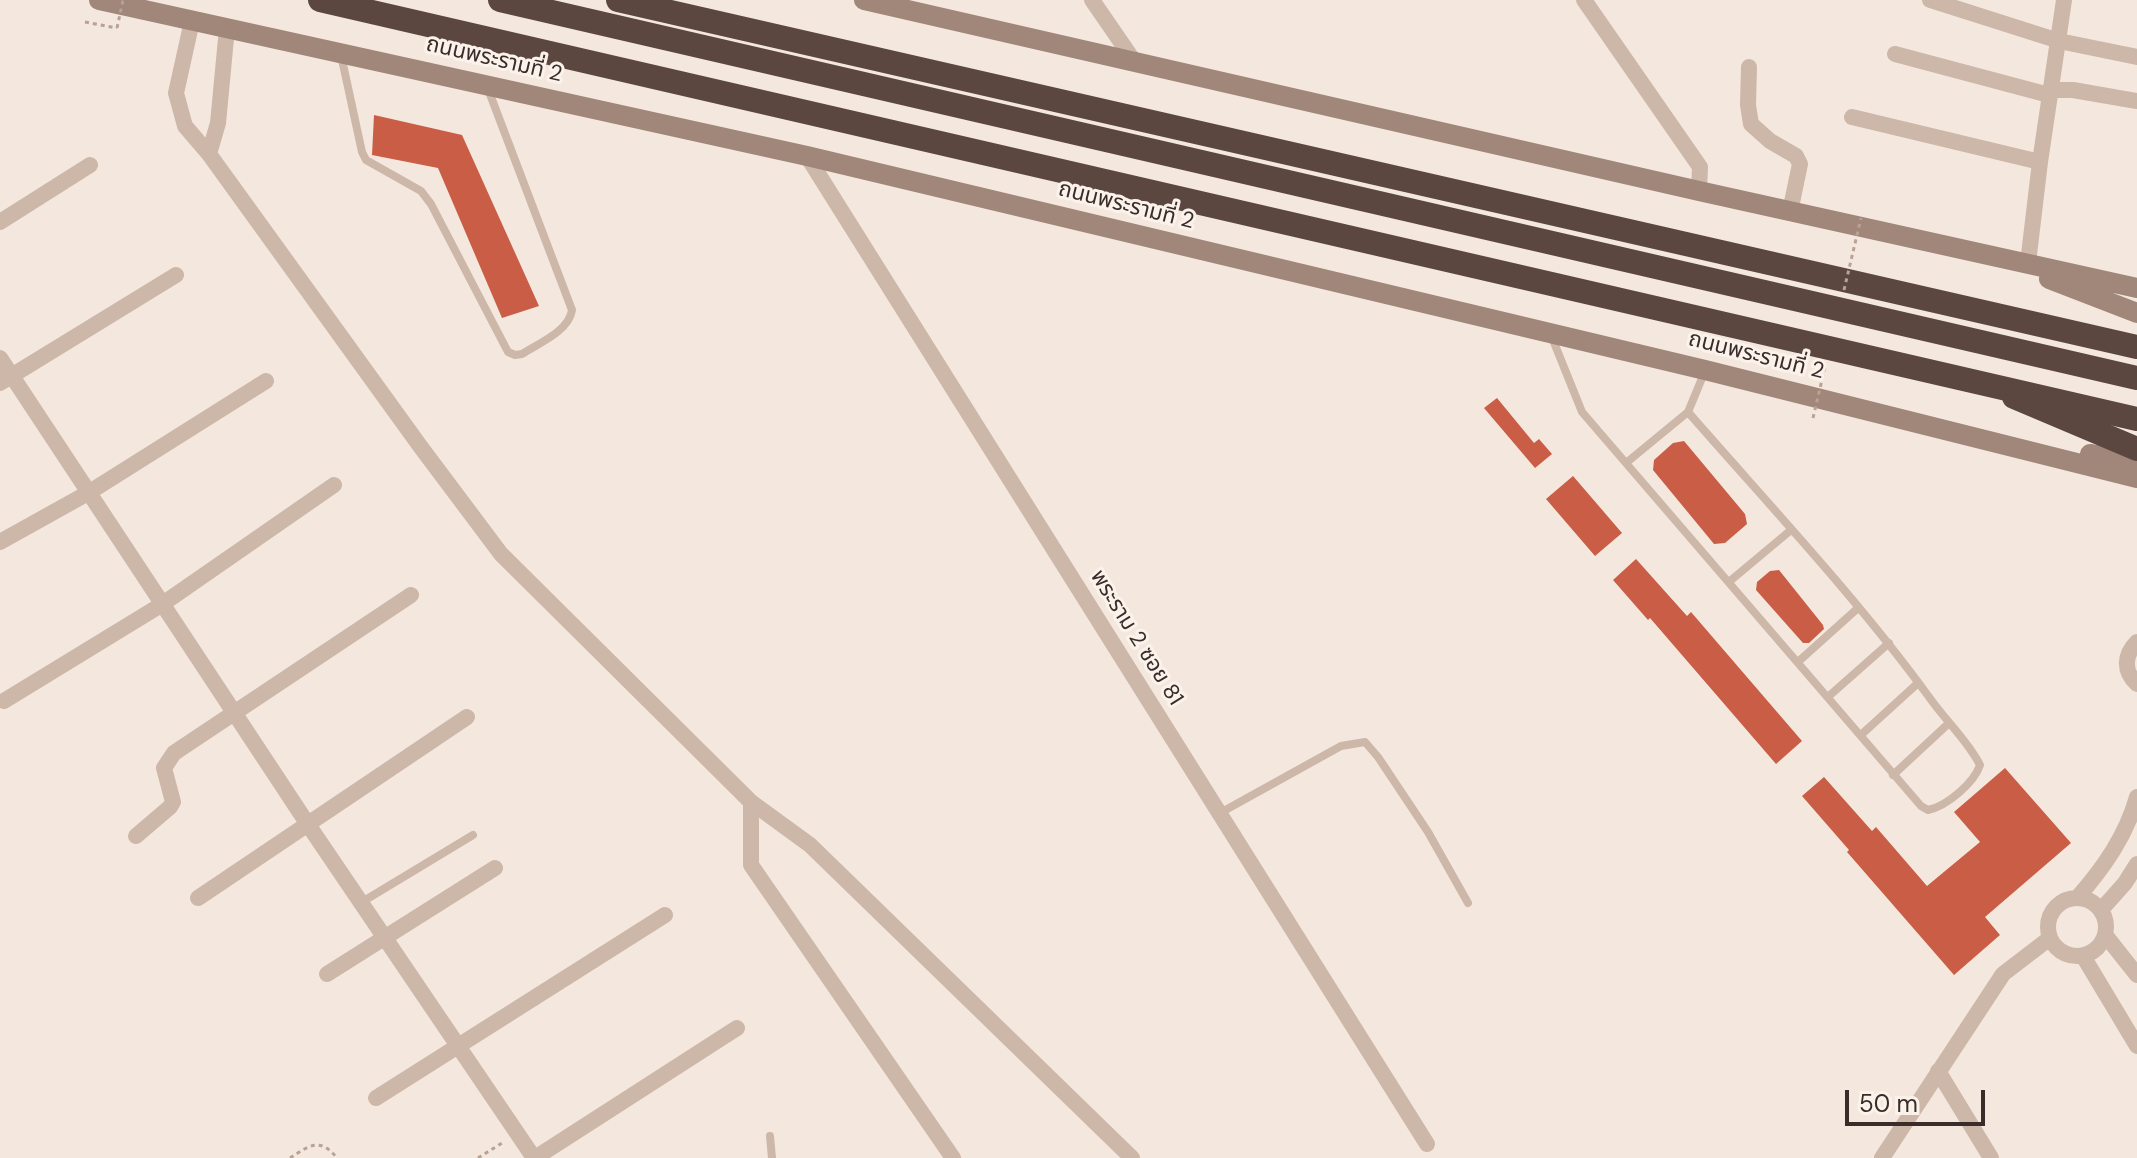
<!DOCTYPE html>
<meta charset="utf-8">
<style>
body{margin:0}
#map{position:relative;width:2137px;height:1158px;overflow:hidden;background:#f4e8de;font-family:"DM Sans",sans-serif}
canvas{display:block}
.scale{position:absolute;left:1845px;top:1090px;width:140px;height:36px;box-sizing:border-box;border:4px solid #3a2d29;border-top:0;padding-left:10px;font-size:24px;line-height:28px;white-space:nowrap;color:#3a2d29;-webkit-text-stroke:6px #fbf3eb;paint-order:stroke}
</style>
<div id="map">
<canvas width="2137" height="1158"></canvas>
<div class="scale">50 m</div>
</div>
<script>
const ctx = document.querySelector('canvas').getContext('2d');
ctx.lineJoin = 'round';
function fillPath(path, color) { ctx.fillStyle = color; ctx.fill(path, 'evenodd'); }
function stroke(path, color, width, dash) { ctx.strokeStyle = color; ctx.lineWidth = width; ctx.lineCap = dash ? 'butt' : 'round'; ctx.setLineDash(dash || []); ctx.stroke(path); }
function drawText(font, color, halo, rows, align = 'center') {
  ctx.font = font + ' "DM Sans","Noto Sans Thai",sans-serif'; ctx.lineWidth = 6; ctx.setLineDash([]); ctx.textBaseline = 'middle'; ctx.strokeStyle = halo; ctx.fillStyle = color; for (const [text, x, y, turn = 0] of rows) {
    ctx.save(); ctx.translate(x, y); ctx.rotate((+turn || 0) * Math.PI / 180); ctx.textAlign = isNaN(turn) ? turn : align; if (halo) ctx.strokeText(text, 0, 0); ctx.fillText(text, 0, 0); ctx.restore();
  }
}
const building = new Path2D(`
 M374 115 462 135 539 306 502 318 438 168 372 155Z
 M1497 398 1534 443 1539 439 1552 454 1535 468 1484 408Z
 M1684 441 1745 514 1747 524 1725 543 1714 544 1653 470 1654 460 1673 443Z
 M1573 476 1622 533 1595 556 1546 499Z
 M1636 559 1687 616 1691 612 1802 741 1776 764 1650 618 1648 620 1613 580Z
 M1779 570 1823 625 1824 629 1809 643H1803L1756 590 1757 582 1770 571Z
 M2005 768 2071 843 1985 917 2000 935 1954 975 1847 852 1849 850 1802 796 1824 777 1872 831 1876 827 1927 886 1980 842 1954 812Z`);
const path = new Path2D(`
 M85 22 117 28
 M290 1158C310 1145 320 1137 337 1158
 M478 1158 502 1143`);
const lane = new Path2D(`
 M341 55 362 152 366 160 421 191 431 204 508 352 515 355 522 354C539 343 569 331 572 310L488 89
 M1551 335 1582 412 1921 806 1928 810C1947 806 1974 783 1980 765 1968 741 1945 720 1929 697 1856 597 1770 506 1688 412L1705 371
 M1626 463 1688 412
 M1730 581 1791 530
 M1799 661 1858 608
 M1829 696 1889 643
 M1862 734 1918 683
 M1893 775 1948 724
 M1220 813 1341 746 1365 742 1378 757 1428 832 1468 903
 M362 902 473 835
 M770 1136 772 1158`);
const street = new Path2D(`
 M1092 0 1134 61
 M1584 0 1700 167 1699 191
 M1930 0 2059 41 2137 57
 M192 21 176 93 185 126 209 154 420 446 501 554 751 802 810 845 1132 1158
 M1895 54 2049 95
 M1749 67 1748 105 1751 124 1770 141 1796 156 1800 164 1790 212
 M2050 90H2073L2137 101
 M1852 117 2040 162
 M209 154 218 123 227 28
 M807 156 1427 1144
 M0 222 90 165
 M2028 263 2040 162 2064 0
 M0 358 307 823 534 1158
 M0 383 176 275
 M0 542 88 493 266 381
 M2137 642C2124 655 2123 671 2137 684
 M4 701 161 605 334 485
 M751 802V865L953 1158
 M136 836 170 807 173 802 164 768 174 753 411 595
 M2078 897C2104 867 2126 836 2137 797
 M2048 927a29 29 0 1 1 58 0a29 29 0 1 1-58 0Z
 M198 898 467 717
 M2101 910 2125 883 2137 864
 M2106 936 2137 975
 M2083 956 2137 1046
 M327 974 495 868
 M1938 1071 1991 1158
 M376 1098 665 915
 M535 1158 737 1028
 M1882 1158 2003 974 2050 938`);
const secondary = new Path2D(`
 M99 0 807 156 1705 370 2137 478
 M864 0 1699 191 2137 288
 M2049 279 2137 313
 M2090 454 2137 461`);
const highway = new Path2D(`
 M618 0 2137 347
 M2014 397 2137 449`);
const pathBridge = new Path2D(`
 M117 28 123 0
 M1844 290 1861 218
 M1813 418 1825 367`);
const highwayBridge = new Path2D(`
 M320 0 2137 419
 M500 0 2137 378`);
const streetNames = [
 ["ถนนพระรามที่ 2",494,60,13],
 ["ถนนพระรามที่ 2",1126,206,14],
 ["ถนนพระรามที่ 2",1756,356,14],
 ["พระราม 2 ซอย 81",1136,638,58]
];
fillPath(building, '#ca5d45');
stroke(path, '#b9a193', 3, [4, 4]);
stroke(lane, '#cdb7a9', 8);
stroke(street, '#cdb7a9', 16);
stroke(secondary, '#a1867a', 20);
stroke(highway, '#5b4740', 24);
stroke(pathBridge, '#b9a193', 3, [4, 4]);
stroke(highwayBridge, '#5b4740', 24);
drawText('22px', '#3a2d29', '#fbf3eb', streetNames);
</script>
